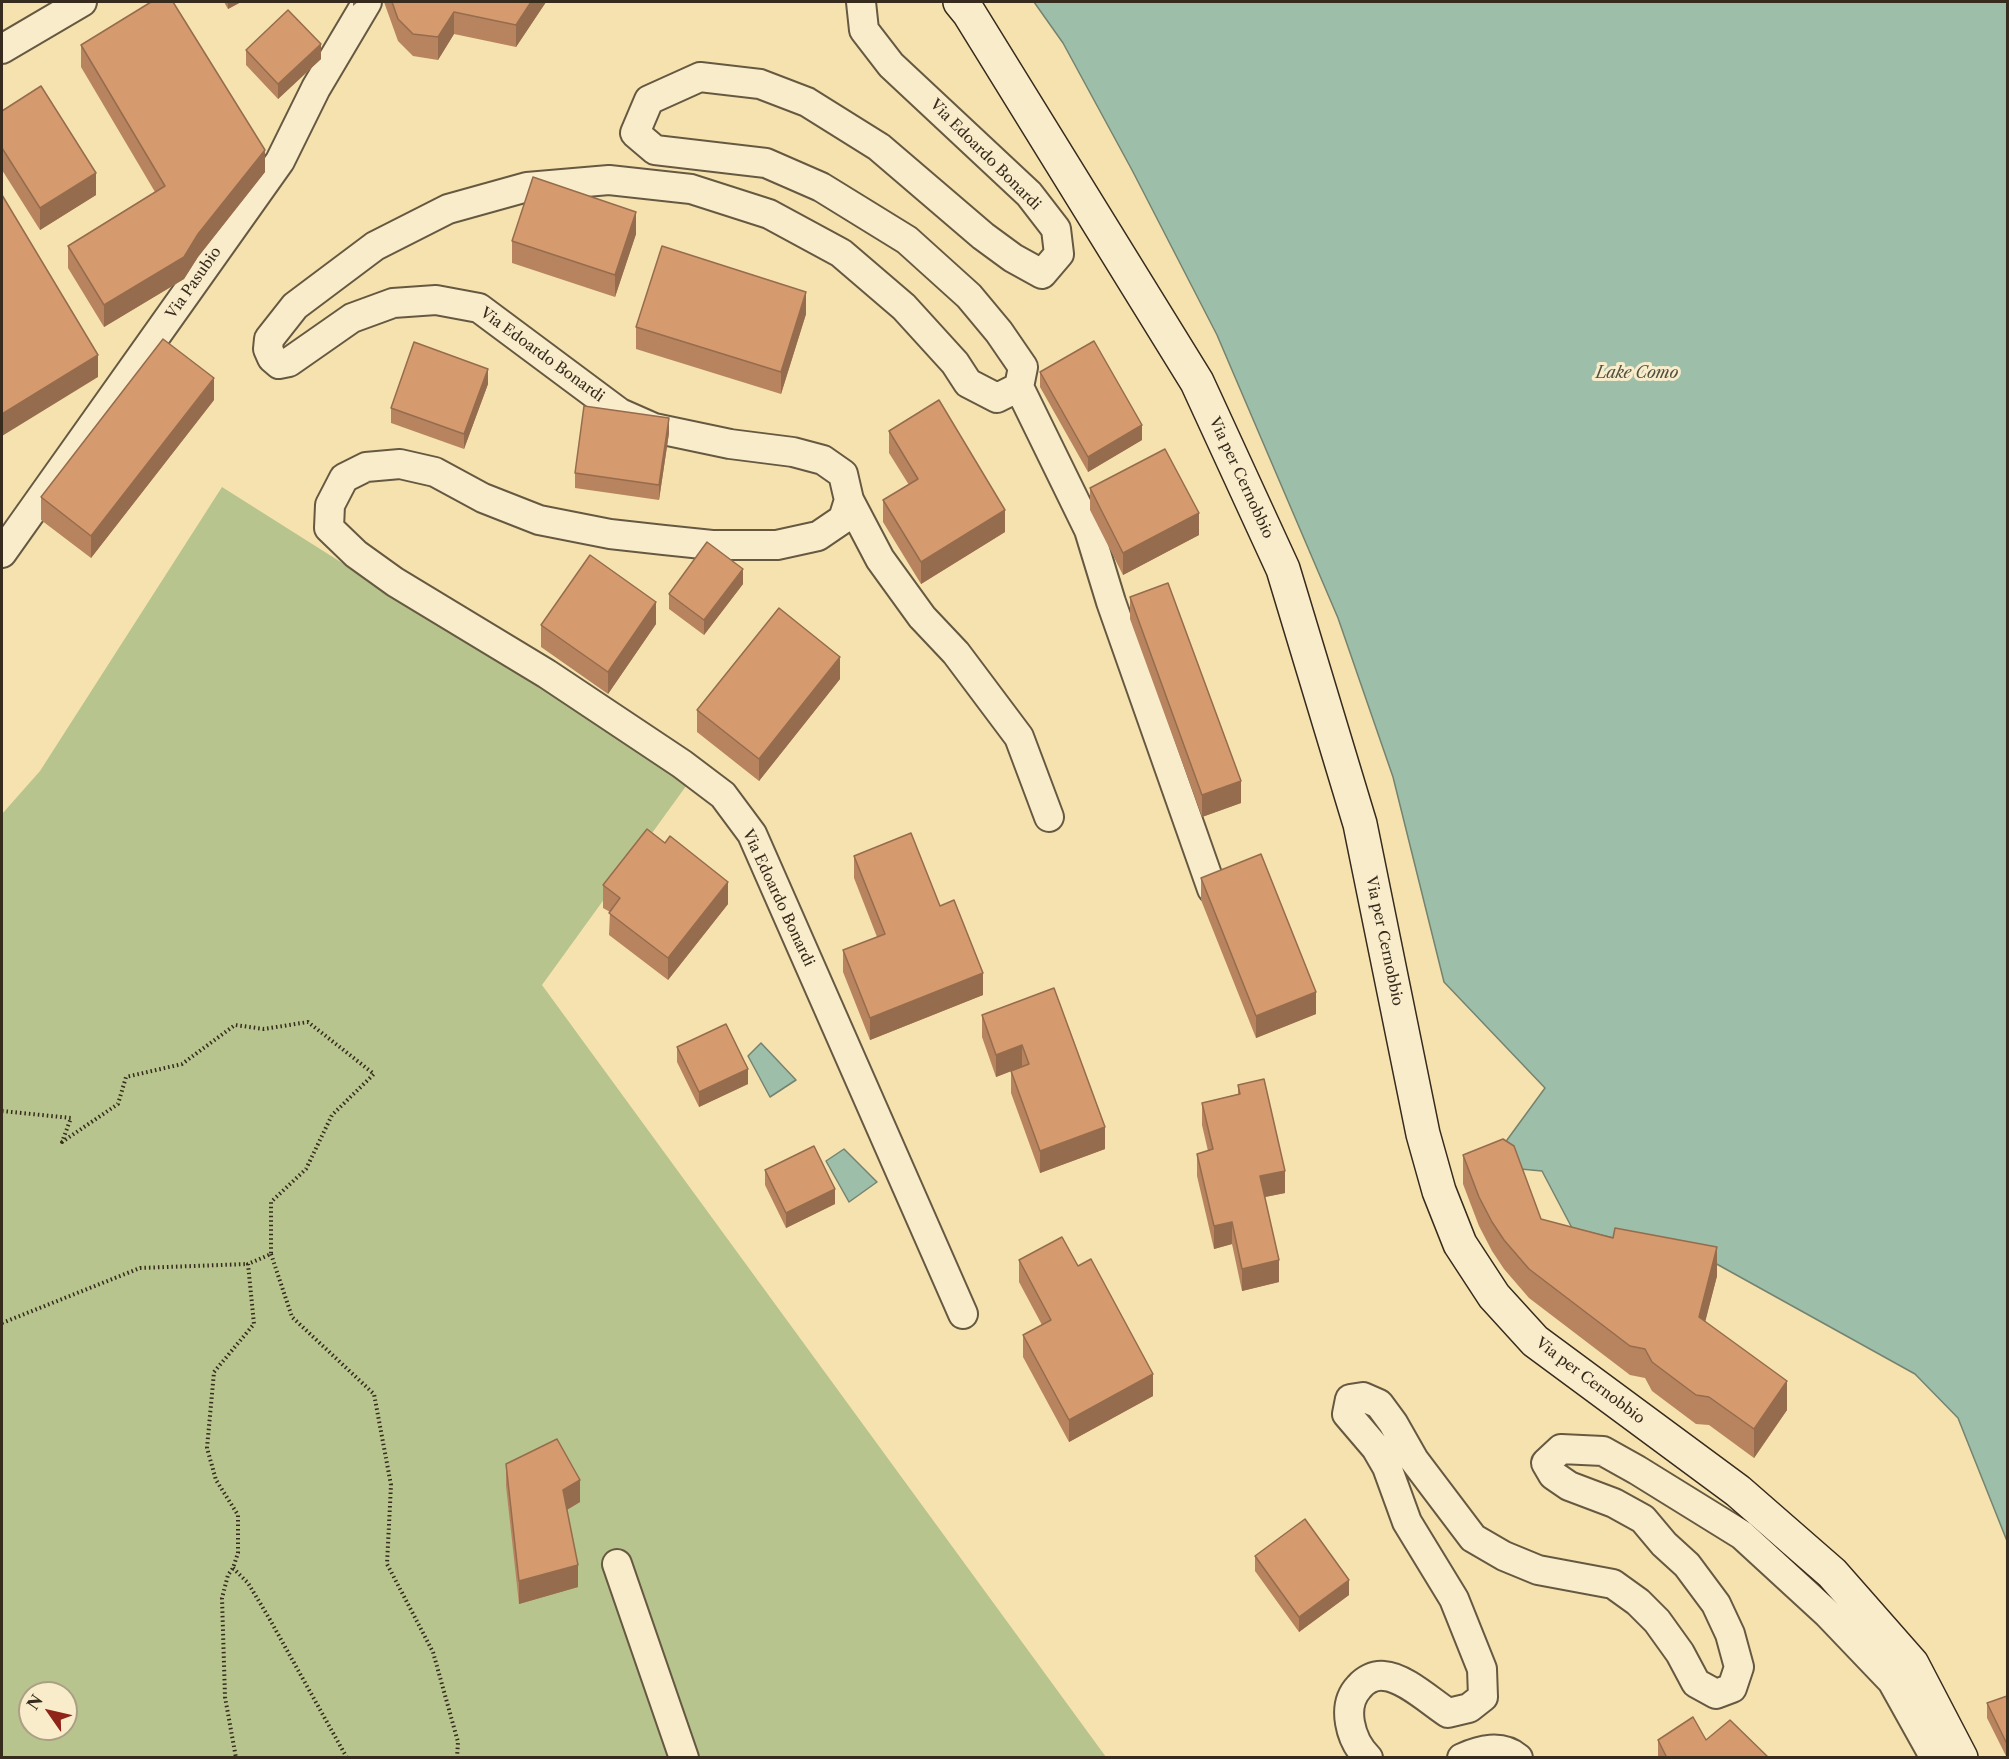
<!DOCTYPE html>
<style>
body{margin:0}
#map{position:relative;width:2009px;height:1759px;overflow:hidden;background:#f6e2af;font-family:"Libre Caslon Text",serif}
canvas{display:block}
.frame{position:absolute;inset:0;border:3px solid #362b1d;pointer-events:none}
.north{position:absolute;left:18px;top:1681px;width:60px;height:60px;box-sizing:border-box;background:#f9eccb;border:2px solid #ab9f85;border-radius:50%;rotate:304deg;font-size:16px;font-weight:700;line-height:24px;text-align:center;color:#362b1d}
.north::after{content:'';display:block;margin:auto;width:21px;height:27px;background:#8f2418;clip-path:polygon(50% 0,100% 100%,50% 72%,0 100%)}
</style>
<div id="map">
<canvas width="2009" height="1759"></canvas>
<div class="frame"></div>
<div class="north">N</div>
</div>
<script>
const ctx = document.querySelector('canvas').getContext('2d');
ctx.lineJoin = 'round';
function fillPath(path, color) { ctx.fillStyle = color; ctx.fill(path, 'evenodd'); }
function stroke(path, color, width, dash) { ctx.strokeStyle = color; ctx.lineWidth = width; ctx.lineCap = dash ? 'butt' : 'round'; ctx.setLineDash(dash || []); ctx.stroke(path); }
function drawText(font, color, halo, rows, align = 'center') {
  ctx.font = font + ' "Libre Caslon Text",serif'; ctx.lineWidth = 6; ctx.setLineDash([]); ctx.textBaseline = 'middle'; ctx.strokeStyle = halo; ctx.fillStyle = color; for (const [text, x, y, turn = 0] of rows) {
    ctx.save(); ctx.translate(x, y); ctx.rotate((+turn || 0) * Math.PI / 180); ctx.textAlign = isNaN(turn) ? turn : align; if (halo) ctx.strokeText(text, 0, 0); ctx.fillText(text, 0, 0); ctx.restore();
  }
}
const green = new Path2D(`
 M222 487 689 782 542 985 1106 1757 2 1758V814L40 771ZM30 1693H66V1729H30Z`);
const water = new Path2D(`
 M1034 2H2007V1541L1958 1418 1915 1374 1713 1262 1572 1228 1542 1171 1488 1166 1545 1088 1444 982 1393 777 1338 618 1217 335 1132 170 1063 43Z
 M761 1043 796 1080 770 1097 748 1056Z
 M844 1149 877 1182 849 1202 826 1161Z`);
const path = new Path2D(`
 M2 1111 71 1118 62 1142 118 1104 126 1077 182 1064 235 1025 264 1029 308 1022 374 1074 332 1115 306 1169 271 1202V1254L248 1264 254 1324 214 1372 207 1448 216 1480 238 1515V1553L233 1568 228 1575 222 1598 225 1697 236 1758
 M271 1254 292 1317 374 1394 391 1485 387 1564 433 1652 458 1742 457 1758
 M2 1323 140 1268 248 1264
 M233 1568 248 1583 269 1618 347 1758`);
const minor = new Path2D(`
 M861 2 864 30 891 65 1029 194 1056 229 1059 254 1042 274 1013 258 983 236 879 147 807 102 760 84 700 77 649 100 635 133 655 150 766 163 821 187 907 240 969 296 999 332 1023 367 1019 387 997 398 968 383 955 363 904 307 841 253 769 214 691 189 609 180 527 187 448 209 375 246 295 306 269 339 268 349 272 358 279 364 289 362 352 318 393 303 436 300 479 308 620 413 654 428 730 444 793 452 823 460 843 474 849 500 843 519 818 536 777 545H712L664 540 610 534 539 520 483 498 435 472 400 464 366 467 344 478 330 505 329 528 356 554 395 582 547 674 682 764 723 795 752 834 963 1314
 M2 49 82 2
 M1019 387 1089 530 1111 602 1212 889
 M849 500 880 559 922 617 956 653 1019 737 1049 817
 M2 553 280 161 316 88 367 2
 M617 1564 684 1758
 M1368 1758C1350 1740 1341 1706 1359 1687 1365 1680 1374 1675 1384 1676 1404 1677 1431 1702 1448 1713L1469 1708 1483 1697 1482 1669 1454 1599 1407 1522 1387 1467 1376 1448 1347 1414 1350 1399 1363 1397 1379 1404 1393 1423 1414 1460 1473 1538 1504 1556 1538 1570 1613 1584 1638 1602 1657 1621 1680 1653 1696 1683 1716 1694 1732 1688 1739 1667 1730 1634 1716 1604 1687 1565 1664 1544 1643 1519 1614 1503 1569 1486 1553 1475 1546 1463 1561 1449 1603 1451 1637 1470 1742 1535 1828 1614 1892 1681 1935 1758
 M1462 1758C1480 1750 1501 1744 1518 1758`);
const secondary = new Path2D(`
 M960 2 969 13 1197 382 1283 569 1360 824 1423 1134 1439 1191 1460 1244 1494 1296 1535 1341 1738 1491 1832 1573 1912 1664 1961 1758`);
const wall = new Path2D(`
 M224 2H241L228 9Z
 M384 2H546L516 47 454 34 438 60 413 56 398 41Z
 M81 45 265 172 198 257 184 279 104 327 68 268V246L155 192 81 67Z
 M246 50 321 59 278 99 246 65Z
 M2 111 96 195 40 230 2 170Z
 M636 234 615 297 512 263V241Z
 M806 314 781 394 636 349V327Z
 M1040 372 1142 440 1088 472 1040 387Z
 M488 384 464 449 391 423V408Z
 M214 400 91 558 41 520V497Z
 M889 431 1005 532 921 584 883 522V500L909 485 889 453Z
 M669 433 659 500 575 488V473Z
 M1090 488 1199 535 1123 575 1090 510Z
 M743 584 704 635 669 609V594Z
 M1130 597 1241 803 1202 817 1130 619Z
 M656 624 608 694 541 647V625Z
 M840 679 759 781 697 732V710Z
 M854 856 940 906 983 995 870 1040 843 972V950L877 937 854 878Z
 M1201 878 1316 1014 1256 1038 1201 900Z
 M603 885 728 904 668 980 609 935 610 912 603 908Z
 M1054 988 1105 1149 1040 1173 1011 1093V1071L996 1077 982 1037V1015Z
 M677 1047 748 1084 699 1107 677 1062Z
 M1238 1085 1285 1193 1265 1197 1279 1282 1242 1291 1232 1244 1214 1249 1197 1176V1154L1208 1151 1202 1125V1103L1238 1094Z
 M1463 1155 1541 1219 1717 1276 1705 1321 1787 1410 1754 1458 1709 1425 1696 1424 1652 1391 1645 1378 1630 1375 1529 1298 1504 1269 1492 1251 1479 1226 1463 1184Z
 M765 1170 835 1204 786 1228 765 1185Z
 M1019 1260 1078 1266 1153 1396 1069 1442 1023 1357V1335L1042 1325 1019 1282Z
 M506 1464 580 1502 567 1510 578 1587 519 1604 506 1486Z
 M1255 1556 1349 1595 1299 1632 1255 1571Z
 M2007 1696V1758L1987 1718V1703Z
 M1658 1740H1706L1769 1758H1658Z`);
const shadedWall = new Path2D(`
 M228 2H241L228 9Z
 M353 2H358L353 6Z
 M531 2H546L516 47V25Z
 M454 12V34L438 60V37Z
 M321 44V59L278 99V84Z
 M265 150V172L198 257 184 279 104 327V305Z
 M96 173V195L40 230V208Z
 M636 212V234L615 297V275Z
 M806 292V314L781 394V372Z
 M98 355V377L2 436V414Z
 M488 369V384L464 449V434Z
 M214 378V400L91 558V536Z
 M669 418V433L659 500V485Z
 M1142 425V440L1088 472V457Z
 M1005 510V532L921 584V562Z
 M1199 513V535L1123 575V553Z
 M743 569V584L704 635V620Z
 M656 602V624L608 694V672Z
 M840 657V679L759 781V759Z
 M1241 781V803L1202 817V795Z
 M728 882V904L668 980V958Z
 M983 973V995L870 1040V1018Z
 M1316 992V1014L1256 1038V1016Z
 M1022 1045V1067L996 1077V1055Z
 M748 1069V1084L699 1107V1092Z
 M1105 1127V1149L1040 1173V1151Z
 M1285 1171V1193L1260 1198V1176Z
 M835 1189V1204L786 1228V1213Z
 M1232 1222V1244L1214 1249V1226Z
 M1717 1247V1276L1699 1346V1317Z
 M1279 1260V1282L1242 1291V1269Z
 M1153 1374V1396L1069 1442V1420Z
 M1787 1381V1410L1754 1458V1429Z
 M580 1480V1502L563 1512V1490Z
 M578 1565V1587L519 1604V1581Z
 M1349 1580V1595L1299 1632V1617Z`);
const building = new Path2D(`
 M151 2H173L265 150 198 234 184 257 104 305 68 246 165 186 81 45Z
 M392 2H531L516 25 454 12 438 37 413 34 398 19Z
 M288 10 321 44 278 84 246 50Z
 M41 86 96 173 40 208 2 148V111Z
 M533 177 636 212 615 275 512 241Z
 M2 195 98 355 2 414Z
 M662 246 806 292 781 372 636 327Z
 M163 339 214 378 91 536 41 497Z
 M1094 341 1142 425 1088 457 1040 372Z
 M414 342 488 369 464 434 391 408Z
 M939 400 1005 510 921 562 883 500 918 479 889 431Z
 M584 406 669 418 659 485 575 473Z
 M1165 449 1199 513 1123 553 1090 488Z
 M707 542 743 569 704 620 669 594Z
 M590 555 656 602 608 672 541 625Z
 M1168 583 1241 781 1202 795 1130 597Z
 M779 608 840 657 759 759 697 710Z
 M647 829 665 843 670 836 728 882 668 958 609 913 620 898 603 885Z
 M911 833 940 906 954 900 983 973 870 1018 843 950 885 934 854 856Z
 M1261 854 1316 992 1256 1016 1201 878Z
 M1054 988 1105 1127 1040 1151 1011 1071 1029 1064 1022 1045 996 1055 982 1015Z
 M726 1024 748 1069 699 1092 677 1047Z
 M1264 1079 1285 1171 1260 1176 1279 1260 1242 1269 1232 1222 1214 1226 1197 1154 1213 1149 1202 1103 1240 1094 1238 1085Z
 M1503 1139 1514 1146 1541 1219 1613 1238 1615 1228 1717 1247 1699 1317 1787 1381 1754 1429 1709 1397 1696 1395 1652 1362 1645 1349 1630 1346 1529 1269 1504 1240 1492 1222 1479 1197 1463 1155Z
 M814 1146 835 1189 786 1213 765 1170Z
 M1062 1237 1078 1266 1091 1259 1153 1374 1069 1420 1023 1335 1051 1320 1019 1260Z
 M557 1439 580 1480 563 1490 578 1565 519 1581 506 1464Z
 M1305 1519 1349 1580 1299 1617 1255 1556Z
 M2007 1696V1744L1987 1703Z
 M1693 1717 1706 1740 1730 1720 1769 1758H1667L1658 1740Z`);
const streetNames = [
 ["Via Edoardo Bonardi",985,155,45],
 ["Via Pasubio",194,283,-55],
 ["Via Edoardo Bonardi",542,355,36],
 ["Via per Cernobbio",1241,478,65],
 ["Via Edoardo Bonardi",778,898,65],
 ["Via per Cernobbio",1384,941,78],
 ["Via per Cernobbio",1590,1381,37]
];
const waterNames = [
 ["Lake Como",1637,373]
];
fillPath(green, '#b8c48e');
fillPath(water, '#9dbea8');
stroke(water, '#748370', 1.5);
stroke(minor, '#665942', 32);
stroke(secondary, '#362b1d', 36);
stroke(path, '#362b1d', 4, [1.5, 3]);
stroke(minor, '#f9eccb', 28);
stroke(secondary, '#f9eccb', 33);
fillPath(wall, '#b7845f');
fillPath(shadedWall, '#956c4d');
fillPath(building, '#d59a6e');
stroke(building, '#956c4d', 1.5);
drawText('15px', '#362b1d', '#f9eccb', streetNames);
drawText('italic 16px', '#505040', '#f9eccb', waterNames);
</script>
